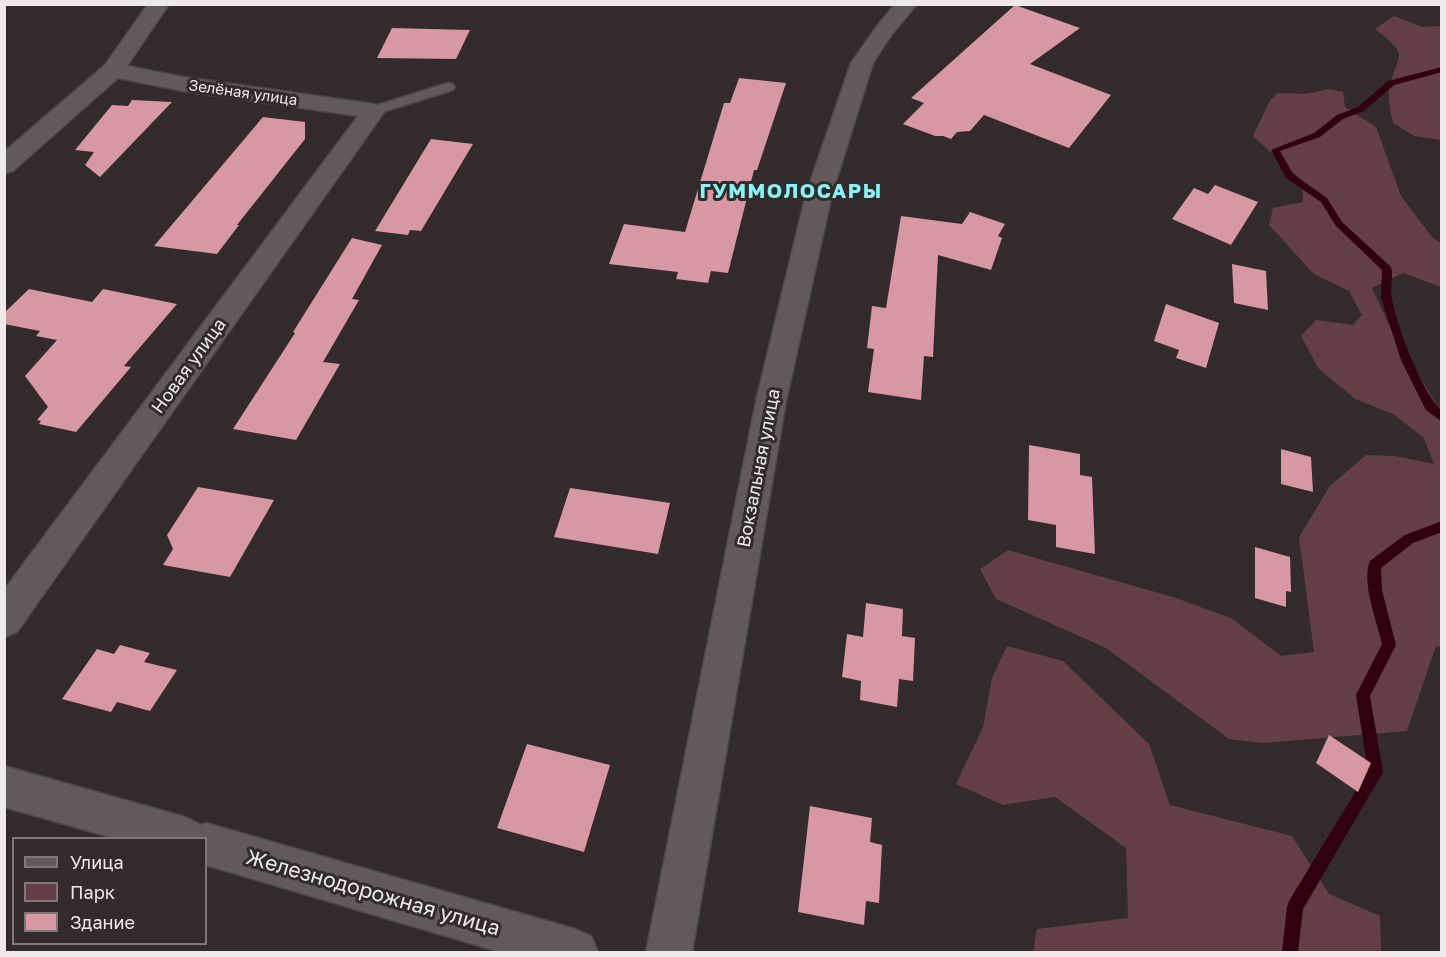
<!DOCTYPE html>
<meta charset="utf-8">
<style>
body{margin:0}
#map{position:relative;width:1446px;height:957px;overflow:hidden;background:#322a2b;font-family:"Golos Text",sans-serif}
canvas{display:block}
.frame{position:absolute;inset:0;border:6px solid #efe9ea;pointer-events:none}
.legend{position:absolute;left:12px;top:837px;width:195px;height:108px;box-sizing:border-box;background:#322a2b;border:2px solid #7e7677;margin:0;padding:8px 10px;list-style:none;font-size:18px;color:#efe9ea}
.legend li{display:flex;align-items:center;gap:12px;height:30px}
.legend b{width:30px;border:2px solid #7e7677}
</style>
<div id="map">
<canvas width="1446" height="957"></canvas>
<div class="frame"></div>
<ul class="legend">
<li><b style="height:8px;background:#63595a"></b>Улица</li>
<li><b style="height:16px;background:#643e45"></b>Парк</li>
<li><b style="height:16px;background:#d797a3"></b>Здание</li>
</ul>
</div>
<script>
const ctx = document.querySelector('canvas').getContext('2d');
ctx.lineJoin = 'round';
function fillPath(path, color) { ctx.fillStyle = color; ctx.fill(path, 'evenodd'); }
function stroke(path, color, width, dash) { ctx.strokeStyle = color; ctx.lineWidth = width; ctx.lineCap = dash ? 'butt' : 'round'; ctx.setLineDash(dash || []); ctx.stroke(path); }
function drawText(font, color, halo, rows, align = 'center') {
  ctx.font = font + ' "Golos Text",sans-serif'; ctx.lineWidth = 6; ctx.setLineDash([]); ctx.textBaseline = 'middle'; ctx.strokeStyle = halo; ctx.fillStyle = color; for (const [text, x, y, turn = 0] of rows) {
    ctx.save(); ctx.translate(x, y); ctx.rotate((+turn || 0) * Math.PI / 180); ctx.textAlign = isNaN(turn) ? turn : align; if (halo) ctx.strokeText(text, 0, 0); ctx.fillText(text, 0, 0); ctx.restore();
  }
}
const green = new Path2D(`
 M1394 16 1422 27 1441 26V140L1414 136 1393 123C1391 113 1387 99 1389 89 1398 52 1411 57 1375 29Z
 M1328 89 1343 92 1345 107 1376 127 1401 196 1432 237 1441 243V287L1403 273 1372 288 1392 331 1441 412V647L1436 646 1407 731 1263 743 1229 739 1106 648 996 599 980 569 1008 550 1173 597 1231 618 1281 656 1314 652 1299 537 1330 486 1366 455 1395 456 1434 464 1424 438 1393 414 1355 399 1318 368 1301 336 1316 320 1353 325 1362 315 1349 291 1314 274 1269 225 1273 208 1303 202 1302 181 1253 136 1269 102 1277 93 1306 94Z
 M1007 646 1063 661 1149 744 1170 805 1292 836 1329 894 1380 916 1381 952H1033L1037 929 1128 918 1126 848 1055 797 1003 805 956 784 983 727 992 678Z`);
const stream = new Path2D(`
 M1442 67V72L1394 85 1364 111 1343 119 1320 137 1280 151 1293 174 1327 198 1342 222 1391 267C1394 277 1389 289 1392 299 1397 326 1422 393 1442 411V422L1426 410 1401 360 1381 298 1382 270 1336 226 1321 202 1286 178 1271 150 1314 133 1337 115 1358 107 1388 81Z
 M1442 521V532L1413 543 1381 568 1382 590 1396 645 1370 696 1383 772 1303 909 1298 952H1282L1287 907 1289 901 1368 771 1356 695 1382 644C1377 622 1361 582 1370 561L1405 535Z`);
const building = new Path2D(`
 M1015 5 1080 28 1030 64 1111 95 1069 148 984 115 970 131 957 132 951 139 943 136H935L903 124 924 103 911 98Z
 M392 28 470 30 456 59 377 58Z
 M739 78 786 83 757 170H754L728 273 711 271 708 283 676 279 678 272 609 264 624 224 685 232 724 103H730Z
 M132 100 172 102 100 177 85 165 94 152 75 150 112 105 128 106Z
 M263 117 305 122V139L237 225H239L217 254 154 246Z
 M431 139 473 144 421 231 410 230 408 235 375 231Z
 M1215 185 1258 202 1231 245 1172 219 1194 188 1208 194Z
 M970 212 1005 224 998 236 1002 238 991 270 938 255 933 357 924 356 921 400 868 392 874 349 867 348 872 306 886 308 901 216 962 224Z
 M352 238 382 245 352 299 359 300 323 362 340 364 296 440 233 429 295 333 293 332Z
 M1232 264 1266 271 1268 310 1234 303Z
 M29 289 92 302 103 289 177 304 124 366 131 367 76 432 39 424 41 421 37 420 48 407 25 376 57 340 36 336 40 331 4 324V313Z
 M1166 304 1219 323 1206 368 1176 358 1179 350 1154 341Z
 M1029 445 1080 454V475L1092 477 1095 554 1056 547V525L1028 520Z
 M1281 449 1311 457 1313 492 1281 484Z
 M198 487 274 500 230 577 163 565 173 549 167 535Z
 M570 488 670 503 658 554 554 537Z
 M1255 547 1290 557 1291 592 1286 591V607L1255 598Z
 M866 603 903 609 902 636 915 638 913 681 899 679 897 707 860 700 861 681 842 677 847 634 863 637Z
 M120 645 150 653 144 662 177 670 150 711 117 702 111 712 62 699 97 649 114 654Z
 M1329 735 1371 763 1358 792 1316 763Z
 M527 744 610 765 584 852 497 828Z
 M810 806 872 818 870 842 882 845 879 903 866 901 864 925 798 912Z`);
const service = new Path2D(`
 M448 83 453 84 455 87 453 90 373 115 366 111 368 108Z`);
const minor = new Path2D(`
 M148 4H169L127 66 183 77 373 104 381 106 385 111 17 632 4 637V590L358 116 183 91 118 78 13 171 4 173V152L105 65Z
 M895 4H917L892 34 873 63 832 194 786 401 692 952H646L756 401 806 194 851 63 877 26Z
 M4 766 185 817 201 825 206 823 575 929 591 936 598 952H500L206 865V838H114L4 807Z`);
const farStreetnames = [
 ["Зелёная улица",243,93,8]
];
const streetNames = [
 ["Новая улица",189,366,-54],
 ["Вокзальная улица",759,468,-79]
];
const farDistrictnames = [
 ["ГУММОЛОСАРЫ",791,192]
];
const nearStreetnames = [
 ["Железнодорожная улица",373,893,16]
];
fillPath(green, '#643e45');
fillPath(stream, '#310110');
fillPath(building, '#d797a3');
stroke(service, '#4d4647', 3);
stroke(minor, '#4d4647', 3);
fillPath(service, '#63595a');
fillPath(minor, '#63595a');
drawText('15px', '#efe9ea', '#322a2b', farStreetnames);
drawText('18px', '#efe9ea', '#322a2b', streetNames);
ctx.letterSpacing = '1.5px';
drawText('bold 20px', '#88f4f8', '#322a2b', farDistrictnames);
ctx.letterSpacing = '0px';
drawText('21px', '#efe9ea', '#322a2b', nearStreetnames);
</script>
